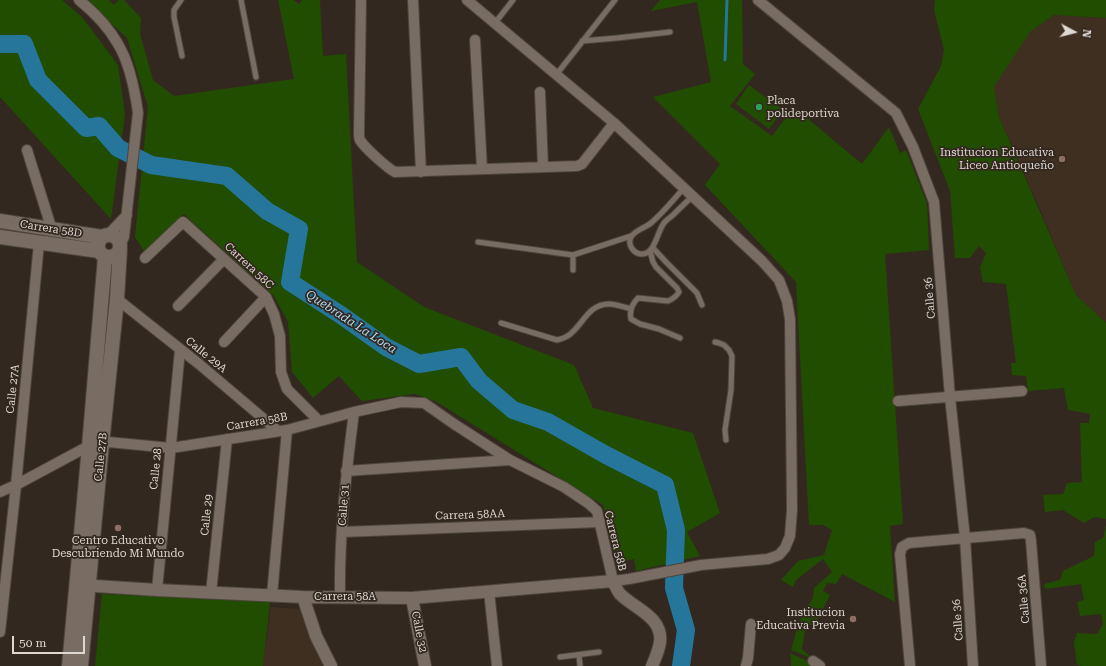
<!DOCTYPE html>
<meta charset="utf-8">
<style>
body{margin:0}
#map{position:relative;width:1106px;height:666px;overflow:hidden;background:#33281f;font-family:"Roboto Serif",serif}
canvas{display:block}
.north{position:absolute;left:1054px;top:12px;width:40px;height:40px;-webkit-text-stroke:3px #33281f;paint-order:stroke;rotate:97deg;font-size:11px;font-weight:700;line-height:16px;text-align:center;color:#dfd8d2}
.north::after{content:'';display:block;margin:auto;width:14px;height:18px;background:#dfd8d2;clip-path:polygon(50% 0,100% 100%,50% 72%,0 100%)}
.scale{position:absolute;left:12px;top:636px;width:73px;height:18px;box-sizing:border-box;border:2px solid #dfd8d2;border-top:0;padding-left:5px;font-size:12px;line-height:14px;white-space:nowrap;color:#dfd8d2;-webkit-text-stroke:3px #33281f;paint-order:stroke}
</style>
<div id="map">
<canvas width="1106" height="666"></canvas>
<div class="north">N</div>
<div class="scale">50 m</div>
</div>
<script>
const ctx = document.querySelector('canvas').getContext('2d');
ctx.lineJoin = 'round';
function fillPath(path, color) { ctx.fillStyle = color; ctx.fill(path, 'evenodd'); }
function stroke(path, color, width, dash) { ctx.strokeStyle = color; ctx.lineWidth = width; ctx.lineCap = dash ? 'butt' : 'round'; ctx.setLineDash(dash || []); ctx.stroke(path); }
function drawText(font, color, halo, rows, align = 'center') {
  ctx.font = font + ' "Roboto Serif",serif'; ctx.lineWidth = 3.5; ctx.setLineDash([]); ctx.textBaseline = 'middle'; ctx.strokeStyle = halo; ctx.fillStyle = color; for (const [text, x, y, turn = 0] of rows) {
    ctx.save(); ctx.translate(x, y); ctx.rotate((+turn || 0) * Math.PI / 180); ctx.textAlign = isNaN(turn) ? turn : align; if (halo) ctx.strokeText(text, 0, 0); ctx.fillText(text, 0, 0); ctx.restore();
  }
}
const built = new Path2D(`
 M1054 15 1106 18V323L1076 295 1037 202 999 117 994 87 1031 31Z
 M271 607 300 609 310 639 323 666H263Z`);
const green = new Path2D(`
 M0 0H62L82 17 118 65 125 114 111 219 0 97Z
 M86 0H109L114 5 119 0H124L141 18 140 34 153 80 174 96 294 79 278 0H293L299 4 302 0H320L323 56 346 54 357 262 424 307 574 365 593 408 693 433 720 513 687 532 700 556 636 571 634 559 617 563 603 505 435 401 415 394 362 401 339 376 313 398 292 372 288 322 274 296 184 214 144 251 135 237 148 107 127 38Z
 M660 0H742L743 64 755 74 730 106 772 136 794 107 862 164 889 127 900 153 906 150 927 203 929 250 885 254 903 524 890 526 895 602 842 574 836 584 827 583 823 591 830 595 815 625H806L802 649 813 659 791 650 799 622 813 598 814 588 832 572 823 559 796 580 793 587 781 580 798 561 824 555 832 530 823 525H809L796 282 705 185 720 164 653 97 711 82 697 2 651 11Z
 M935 0H1106V18L1054 15 1031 31 994 87 999 117 1076 295 1106 323V519L1094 517 1084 523 1063 510 1045 512 1043 495 1063 494 1067 483 1082 482 1080 423H1089L1090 414 1068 410 1064 388 1028 391 1026 376 1012 375 1011 363H1016L1006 284 983 282 980 267 986 253 979 246 970 258H955L950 191 918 109 941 66 944 50 934 10Z
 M749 85 783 110 769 129 736 104Z
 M1106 525V666H1083L1077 665 1074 642 1077 633 1097 634 1103 624 1101 614 1080 616 1077 602 1084 600 1081 584 1045 589 1044 584 1060 580 1063 571 1094 556 1095 542 1103 538Z
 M102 594 270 602 263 666H95Z
 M790 653 816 665 817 666H791V660Z`);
const stream = new Path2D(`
 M725 60 727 0`);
const river = new Path2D(`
 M0 44H24L38 80 86 128 99 126 118 148 151 165 227 176 267 211 299 229 290 282 341 315 386 347 419 364 461 357 479 381 513 410 548 422 606 455 665 485 676 530 674 588 686 630 681 666`);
const service = new Path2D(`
 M181 0 174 10V17L182 56
 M241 0 256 77
 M495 23 513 0
 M582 41 617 38 670 32
 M556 75 615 0
 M684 188C674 199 663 213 651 223 645 228 635 230 631 237 627 245 634 254 642 254 655 254 657 232 664 223 666 220 670 218 673 215 679 209 686 202 693 196
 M478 242 573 255 631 236
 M653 248 666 262 697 293 702 305
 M650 251 653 262 656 267 677 288 679 292C676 297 673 299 668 301L638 298C632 304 629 310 631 319L640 324 659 329 680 338
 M573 255V270
 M501 323 557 340C561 339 565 338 569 335 583 325 588 304 609 304 616 304 624 307 631 309
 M715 342 719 343 724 345 729 350 732 356 731 390 725 430 726 440
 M579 655 580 666
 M560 657 599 652`);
const minor = new Path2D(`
 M79 0C94 12 109 28 118 44 130 64 135 91 138 113L124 237 120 245
 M361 0 359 133C359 135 359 138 360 140 364 147 387 168 395 172L577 166 582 164 614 123
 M413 0 421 172
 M758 0 896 113 913 147 934 202 950 397 965 538 973 666
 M475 40 482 169
 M540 92 543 167
 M27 150 52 230
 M108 235 127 215
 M145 258 183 222 266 297 274 314 280 336 281 372 287 389 319 421
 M117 299 199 364 278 431
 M178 306 224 259
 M224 342 266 297
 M898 401 1022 391
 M346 471 510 460
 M0 492 16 485 83 449 108 442 171 448 287 430 354 412 401 402 424 403 454 424 510 460 564 487 588 503 597 511 613 581 629 579 701 565 768 559 779 555 785 548 790 536 792 510 790 319 787 301 779 280 762 261 614 123 467 0
 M342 532 600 522
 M157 590 180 350
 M489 591 497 666
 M211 593 227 439
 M272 595 287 430
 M340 598C339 536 346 474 354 412
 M0 632 16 485 39 243
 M813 661 820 666
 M746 666 748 658 751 624
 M910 666 900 554 902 547 909 543 1024 533 1030 535 1031 541 1041 666`);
const tertiary = new Path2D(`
 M80 585 157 590 303 597 412 598 613 581C615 585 617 590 620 594 635 609 663 617 660 642 659 650 655 659 652 666
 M303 597 316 636 331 666
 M412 598 425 666`);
const secondary = new Path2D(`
 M0 221 102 237
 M98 246a11 11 0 1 1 22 0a11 11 0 1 1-22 0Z
 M0 237 99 251
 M69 666 89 447 105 257
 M81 666 102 444 117 299 120 249`);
const markers = [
 [759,107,4,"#2e9e5b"],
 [1062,159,4,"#8d6e63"],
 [118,528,4,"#8d6e63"],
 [853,619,4,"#8d6e63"]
];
const poiNames = [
 ["Placa",767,101,"left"],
 ["polideportiva",767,114,"left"],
 ["Institucion Educativa",1054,153],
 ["Liceo Antioqueño",1054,166],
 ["Centro Educativo",118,541,"center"],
 ["Descubriendo Mi Mundo",118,554,"center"],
 ["Institucion",845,613],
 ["Educativa Previa",845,626]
];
const streetNames = [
 ["Carrera 58D",51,229,9],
 ["Carrera 58C",249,266,43],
 ["Calle 36",930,298,-95],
 ["Calle 29A",206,355,39],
 ["Calle 27A",13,389,-84],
 ["Carrera 58B",257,422,-10],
 ["Calle 27B",101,457,-84],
 ["Calle 28",156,469,-84],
 ["Calle 31",344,505,-86],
 ["Calle 29",207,515,-84],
 ["Carrera 58AA",470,515,-2],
 ["Carrera 58B",615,541,76],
 ["Carrera 58A",345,597],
 ["Calle 36A",1024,599,-95],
 ["Calle 36",958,620,-94],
 ["Calle 32",419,632,79]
];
const waterNames = [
 ["Quebrada La Loca",351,322,33]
];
fillPath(built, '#3f2f21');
fillPath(green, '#214d00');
stroke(stream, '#26769b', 3);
stroke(river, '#26769b', 18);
stroke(service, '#4d453d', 7);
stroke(minor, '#4d453d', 12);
stroke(tertiary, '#4d453d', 14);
stroke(secondary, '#4d453d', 16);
stroke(service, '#796c62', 5);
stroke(minor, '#796c62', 10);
stroke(tertiary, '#796c62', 12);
stroke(secondary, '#796c62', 14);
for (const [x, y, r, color] of markers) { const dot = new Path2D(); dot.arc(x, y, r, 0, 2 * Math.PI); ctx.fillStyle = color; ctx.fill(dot); stroke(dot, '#33281f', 1.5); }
drawText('11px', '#dfd8d2', '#33281f', poiNames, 'right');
drawText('11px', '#dfd8d2', '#33281f', streetNames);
drawText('italic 12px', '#afdcf6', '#33281f', waterNames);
</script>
